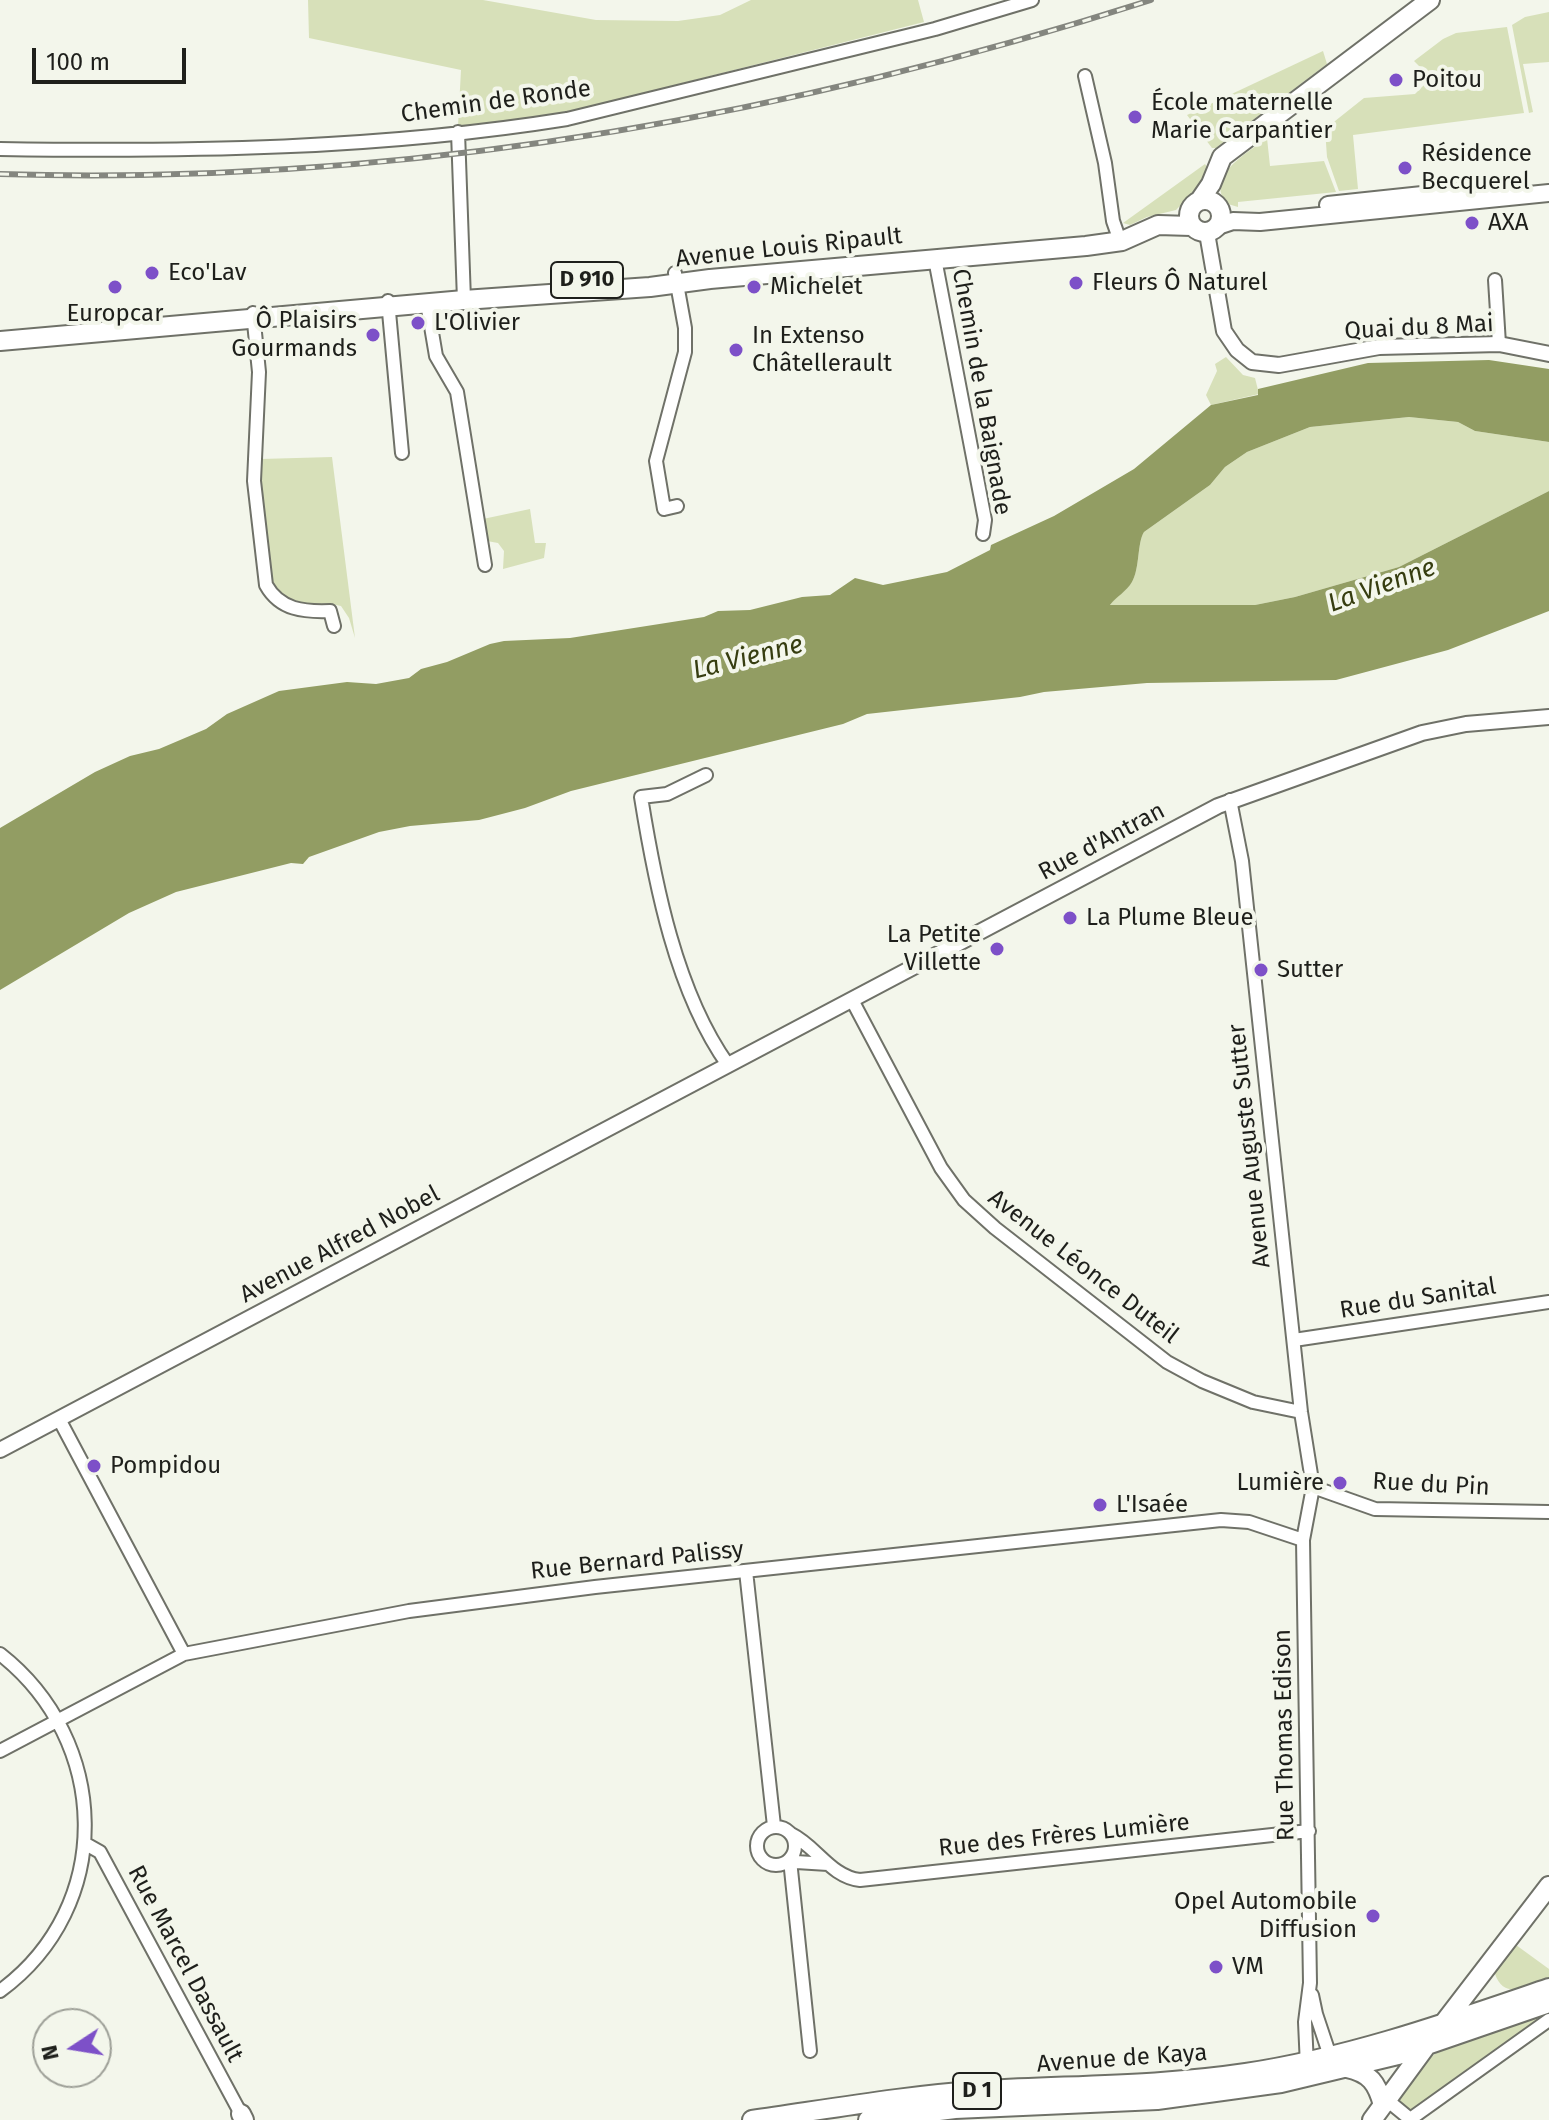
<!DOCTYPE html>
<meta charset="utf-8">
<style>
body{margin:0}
#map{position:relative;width:1549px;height:2120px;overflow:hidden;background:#f3f6eb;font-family:"Fira Sans",sans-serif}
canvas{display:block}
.north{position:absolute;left:32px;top:2008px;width:80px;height:80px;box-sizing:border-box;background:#f3f6eb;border:2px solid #9ea098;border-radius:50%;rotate:258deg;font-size:22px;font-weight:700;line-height:32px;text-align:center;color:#1e1f1b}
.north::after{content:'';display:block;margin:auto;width:28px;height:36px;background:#7d50c8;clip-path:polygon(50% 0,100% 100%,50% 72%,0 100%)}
.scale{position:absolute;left:32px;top:48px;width:154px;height:36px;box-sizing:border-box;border:4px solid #1e1f1b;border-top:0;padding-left:10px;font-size:24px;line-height:28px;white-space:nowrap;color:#1e1f1b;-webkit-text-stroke:6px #f3f6eb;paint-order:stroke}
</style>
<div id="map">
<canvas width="1549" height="2120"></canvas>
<div class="north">N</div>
<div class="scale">100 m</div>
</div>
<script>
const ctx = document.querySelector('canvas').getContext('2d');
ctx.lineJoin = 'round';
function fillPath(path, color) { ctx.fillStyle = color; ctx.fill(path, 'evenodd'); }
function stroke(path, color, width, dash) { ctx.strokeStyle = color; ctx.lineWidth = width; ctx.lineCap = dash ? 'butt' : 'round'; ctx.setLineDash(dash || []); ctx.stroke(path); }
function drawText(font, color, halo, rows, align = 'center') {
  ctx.font = font + ' "Fira Sans",sans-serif'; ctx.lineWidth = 8; ctx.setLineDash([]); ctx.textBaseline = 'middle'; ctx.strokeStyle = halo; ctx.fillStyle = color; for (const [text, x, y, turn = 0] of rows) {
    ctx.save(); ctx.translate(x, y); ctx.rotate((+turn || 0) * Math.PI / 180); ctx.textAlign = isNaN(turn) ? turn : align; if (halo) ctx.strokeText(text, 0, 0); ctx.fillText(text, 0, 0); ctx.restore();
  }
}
const green = new Path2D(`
 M308 0H483L596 20 678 21 720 15 751 0H918L924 22 588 107 527 119 458 126 461 70 309 38Z
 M1549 12V62L1523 64 1533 112 1529 113 1512 25 1525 17Z
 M1507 27 1524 113 1353 135 1358 189 1339 191 1327 157 1325 129 1364 98 1415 94 1431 78 1414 61 1443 39 1456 33Z
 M1323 51 1327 64 1216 148H1212L1187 115Z
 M1267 138 1270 166 1324 161 1336 192 1238 202V207L1228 204C1202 177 1249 152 1267 138Z
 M1205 164 1207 167 1203 182 1176 210 1147 217 1130 225 1123 223Z
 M1226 357 1243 375 1255 378 1259 394 1211 405 1206 395 1217 371 1215 364Z
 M1409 417 1458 422 1475 431 1549 442V491L1399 567 1295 597 1255 605H1110C1115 597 1127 591 1132 582 1140 568 1137 543 1144 532L1210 485 1225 467 1247 452 1310 427Z
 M332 457 355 638 349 618 341 606C320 601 299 610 280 595 265 583 260 482 261 459Z
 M530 509 535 543H546L544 558 503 569 504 551 498 543 487 541 483 519Z
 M1516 1945 1549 1969V1979C1530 1986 1504 2001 1495 1974L1496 1969Z
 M1549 2011V2015L1416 2110 1408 2109 1400 2104 1399 2096 1429 2059 1441 2049Z`);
const water = new Path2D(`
 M1489 360 1549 369V442L1475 431 1458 422 1409 417 1310 427 1247 452 1225 467 1210 485 1144 532C1137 543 1140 568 1132 582 1127 591 1116 597 1110 605H1255L1295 597 1399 567 1549 491V611L1448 650 1336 680 1147 683 1044 692 1020 697 867 714 843 724 571 791 525 808 479 820 410 826 379 832 309 857 303 864 291 863 176 892 129 913 0 990V828L95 772 130 756 159 749 206 729 227 714 279 691 347 682 376 684 409 678 421 669 447 662 490 644 504 641 570 638 704 617 718 611 750 610 802 597 830 595 855 578 883 585 947 572 990 550 991 545 1054 516 1134 469 1211 405 1258 395V389L1368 363Z`);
const minor = new Path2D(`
 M1085 76 1105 163 1113 221 1120 241
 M458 132 464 300
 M0 149C189 152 380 149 567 119L935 29 1032 0
 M935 259 985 520 983 534
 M675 273 685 328V352L656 461 664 509 677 506
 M1495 280 1499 344
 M388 301 402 453
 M427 303 436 356 457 392 485 565
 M253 313 259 372 254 481 266 585C280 610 304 612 330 611L334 626
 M706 775 667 794 641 797C655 884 676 992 728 1065
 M1230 800 1242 861 1301 1412 1313 1487 1303 1540 1310 1983 1305 2022 1307 2066
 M852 1000 941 1168 964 1200 995 1228 1167 1362 1202 1381 1253 1402 1301 1412
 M1294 1340 1549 1302
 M59 1419 184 1654
 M1313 1487 1375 1509 1549 1512
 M746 1571 774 1826
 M0 1654C110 1740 116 1906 0 1991
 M0 1751 184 1654 409 1611 595 1587 1221 1520 1249 1522 1303 1540
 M757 1846a19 19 0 1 1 38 0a19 19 0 1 1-38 0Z
 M791 1834C816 1846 831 1877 860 1880L1309 1831
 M84 1843 100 1852 241 2114
 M1312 1995 1316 2014 1330 2056V2061
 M810 2051 790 1860 796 1862 828 1864
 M1387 2100 1410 2119
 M1409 2120 1549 2020`);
const tertiary = new Path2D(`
 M1207 233 1224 331 1237 350 1252 362 1279 365 1379 347 1499 344 1549 354
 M0 1450 1218 806 1422 733 1466 724 1549 717`);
const secondary = new Path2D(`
 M1328 205 1460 191
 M1218 226 1233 221 1260 222 1549 193`);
const primary = new Path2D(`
 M1189 216a16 16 0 1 1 32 0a16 16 0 1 1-32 0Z
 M1200 200 1211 184 1222 157 1430 0
 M0 341 464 300 650 287 710 279 1086 246 1122 241 1158 225 1191 226
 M1443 2024 1549 1886
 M1347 2068C1370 2073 1377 2083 1383 2105
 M241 2114 244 2120
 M752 2120C829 2109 908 2095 986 2090 1073 2085 1160 2086 1246 2073 1351 2057 1449 2022 1549 1988
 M868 2120 955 2109 1157 2100 1281 2083 1398 2055 1549 2003
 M1372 2120 1427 2045`);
const rail = new Path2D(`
 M0 174C392 186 778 120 1151 0`);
const markers = [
 [1396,80,8,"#7d50c8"],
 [1135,117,8,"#7d50c8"],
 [1405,168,8,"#7d50c8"],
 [1472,223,8,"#7d50c8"],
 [152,273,8,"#7d50c8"],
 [1076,283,8,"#7d50c8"],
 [115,287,8,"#7d50c8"],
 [754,287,8,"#7d50c8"],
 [418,323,8,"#7d50c8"],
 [373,335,8,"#7d50c8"],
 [736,350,8,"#7d50c8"],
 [1070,918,8,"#7d50c8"],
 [997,949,8,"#7d50c8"],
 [1261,970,8,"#7d50c8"],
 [94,1466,8,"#7d50c8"],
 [1340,1483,8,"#7d50c8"],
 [1100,1505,8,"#7d50c8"],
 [1373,1916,8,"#7d50c8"],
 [1216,1967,8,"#7d50c8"]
];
const shields = [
 [587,280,72],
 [977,2091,48]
];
const shieldNames = [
 ["D 910",587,280],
 ["D 1",977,2091]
];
const poiNames = [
 ["Poitou",1412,80],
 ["École maternelle",1151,103],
 ["Marie Carpantier",1151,131],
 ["Résidence",1421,154],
 ["Becquerel",1421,182],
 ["AXA",1488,223],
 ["Eco'Lav",168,273],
 ["Fleurs Ô Naturel",1092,283],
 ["Michelet",770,287],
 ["Europcar",115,314,"center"],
 ["Ô Plaisirs",357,321,"right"],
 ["Gourmands",357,349,"right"],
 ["L'Olivier",434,323],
 ["In Extenso",752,336],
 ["Châtellerault",752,364],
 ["La Plume Bleue",1086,918],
 ["La Petite",981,935,"right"],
 ["Villette",981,963,"right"],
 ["Sutter",1277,970],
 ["Pompidou",110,1466],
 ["Lumière",1324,1483,"right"],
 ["L'Isaée",1116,1505],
 ["Opel Automobile",1357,1902,"right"],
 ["Diffusion",1357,1930,"right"],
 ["VM",1232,1967]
];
const streetNames = [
 ["Chemin de Ronde",496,102,-8],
 ["Avenue Louis Ripault",789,248,-6],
 ["Quai du 8 Mai",1419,328,-3],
 ["Chemin de la Baignade",981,392,80],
 ["Rue d'Antran",1102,842,-28],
 ["Avenue Auguste Sutter",1250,1146,-96],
 ["Avenue Alfred Nobel",340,1245,-28],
 ["Avenue Léonce Duteil",1083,1267,38],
 ["Rue du Sanital",1418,1299,-9],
 ["Rue du Pin",1431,1485,3],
 ["Rue Bernard Palissy",637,1561,-6],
 ["Rue Thomas Edison",1285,1735,-91],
 ["Rue des Frères Lumière",1064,1836,-6],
 ["Rue Marcel Dassault",185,1964,62],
 ["Avenue de Kaya",1122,2059,-4]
];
const waterNames = [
 ["La Vienne",1382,586,-20],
 ["La Vienne",748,658,-14]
];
fillPath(green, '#d7e0b9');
fillPath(water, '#929d63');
stroke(minor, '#6f7168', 16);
stroke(tertiary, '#6f7168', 18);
stroke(secondary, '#6f7168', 20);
stroke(primary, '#6f7168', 22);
stroke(minor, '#fff', 12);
stroke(tertiary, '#fff', 14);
stroke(secondary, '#fff', 16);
stroke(primary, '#fff', 18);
stroke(rail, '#84867f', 6);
stroke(rail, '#f3f6eb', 3, [9]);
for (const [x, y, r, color] of markers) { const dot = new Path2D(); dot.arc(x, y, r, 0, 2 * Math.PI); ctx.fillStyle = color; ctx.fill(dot); stroke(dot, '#f3f6eb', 3); }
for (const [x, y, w] of shields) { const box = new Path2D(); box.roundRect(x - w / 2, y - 18, w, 36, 6); ctx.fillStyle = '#f3f6eb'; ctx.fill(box); stroke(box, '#1e1f1b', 2); }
drawText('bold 22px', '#1e1f1b', null, shieldNames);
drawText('24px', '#1e1f1b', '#f3f6eb', poiNames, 'left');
drawText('24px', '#1e1f1b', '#f3f6eb', streetNames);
drawText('italic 26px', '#363d10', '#f3f6eb', waterNames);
</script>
